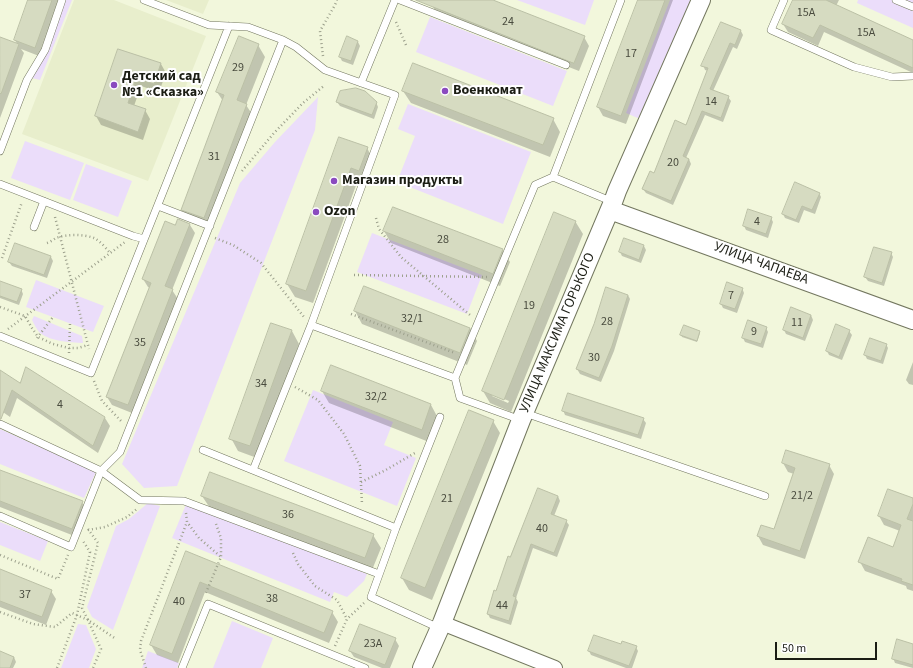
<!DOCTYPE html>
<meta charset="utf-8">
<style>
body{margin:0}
#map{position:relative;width:913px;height:668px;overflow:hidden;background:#f2f7dc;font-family:"Source Sans 3",sans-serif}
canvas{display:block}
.scale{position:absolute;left:775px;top:642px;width:102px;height:18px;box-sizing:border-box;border:2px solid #1b1d14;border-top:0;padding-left:5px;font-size:12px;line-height:14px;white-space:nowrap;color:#1b1d14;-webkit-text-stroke:3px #fff;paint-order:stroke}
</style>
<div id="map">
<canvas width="913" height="668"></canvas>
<div class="scale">50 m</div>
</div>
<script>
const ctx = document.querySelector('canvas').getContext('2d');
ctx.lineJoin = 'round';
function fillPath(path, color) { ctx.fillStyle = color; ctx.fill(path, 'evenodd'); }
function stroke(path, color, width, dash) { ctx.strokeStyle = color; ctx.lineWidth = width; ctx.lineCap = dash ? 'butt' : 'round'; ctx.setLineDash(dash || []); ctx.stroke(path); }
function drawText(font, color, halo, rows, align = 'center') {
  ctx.font = font + ' "Source Sans 3",sans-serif'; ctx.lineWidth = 4; ctx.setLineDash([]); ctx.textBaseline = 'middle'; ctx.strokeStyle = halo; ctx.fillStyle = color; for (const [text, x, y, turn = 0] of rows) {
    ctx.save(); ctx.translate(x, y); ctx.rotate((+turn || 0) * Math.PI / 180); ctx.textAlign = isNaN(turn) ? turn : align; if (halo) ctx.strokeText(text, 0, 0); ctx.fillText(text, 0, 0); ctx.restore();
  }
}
const built = new Path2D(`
 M74 0H114L206 36 148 181 22 134Z
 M166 0H209L203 14Z`);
const green = new Path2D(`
 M64 0H72L40 80 32 78 31 76Z
 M517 0H594L585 25Z
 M670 0H693L640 119 626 113Z
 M858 0H913V28L857 3Z
 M430 17 567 71 553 106 416 52Z
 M318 97 315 130 177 486 144 488 122 464 240 183 275 142Z
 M408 104 531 152 503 224 397 182 415 136 398 129Z
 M25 141 84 163 70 200 11 178Z
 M86 164 132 181 118 217 73 200Z
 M372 233 482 275 467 314 357 272Z
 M36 280 104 306 93 332 26 307Z
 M34 316 82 336 83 343C69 342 52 342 40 333 37 330 34 324 32 320Z
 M313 390 393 422 384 445 416 458 397 506 284 461Z
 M0 429 96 472 84 498 0 464Z
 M187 502 367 574 364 581 347 597 334 592 330 602 172 538Z
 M148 503 160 506 113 630 92 617 87 607 116 526 129 519Z
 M0 522 48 541 40 561 0 545Z
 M232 621 273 638 261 668H213Z
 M78 624 86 625 96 649 89 668H61Z
 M148 651 179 663 177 668H142Z`);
const shadow = new Path2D(`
 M29 0H60L39 56 21 49 24 53 0 118V38L17 44 15 40Z
 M436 0H490L584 37 589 46 579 71 438 16 433 7Z
 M639 0H673L626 124 603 116 598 107Z
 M794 0H839L836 6 913 41V73L824 32 818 46 788 32 783 24Z
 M741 31 743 35 737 49 733 47 713 91 728 97 731 101 723 122 705 115 686 158 689 159 691 164 673 205 646 193 643 189 655 174 687 127 708 71 705 70 703 65Z
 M358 42 360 46 353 65 342 61 340 57Z
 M258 45 265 57 246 105 254 117 211 230 189 222 182 209 223 101 217 92Z
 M119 50 161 64 166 73 159 92 141 86 134 106 145 110 150 119 143 140 101 125 96 116Z
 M403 91 553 119 560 132 550 157 411 103Z
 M337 102H376L378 107 374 119 340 106Z
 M340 138 367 148 374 161 366 183 358 180 313 303 295 297 287 284Z
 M819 193 821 197 815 214 804 210 799 223 785 218 783 214Z
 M771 218 773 222 768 238 746 230 744 226Z
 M575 221 583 234 511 412 490 403 483 391ZM492 394 509 401 508 403 492 396Z
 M190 225 195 233 172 290 178 299 132 413 112 405 107 397 150 288 148 287 143 279 176 227Z
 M384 231 502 250 510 262 500 286 391 243Z
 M644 246 646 250 641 263 622 256 620 252Z
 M891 253 893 257 884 286 868 281 865 277Z
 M51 257 53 261 47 278 12 266 9 262Z
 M0 286 21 289 23 294 19 305 0 298Z
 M742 288 744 293 737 313 723 308 721 304Z
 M628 295 630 299 614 351 601 382 580 374 577 369Z
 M355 311 470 328 477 341 467 365 362 324Z
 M811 315 813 320 805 341 786 334 784 330Z
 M766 328 768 332 763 348 745 342 743 338Z
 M292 331 299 344 257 458 238 451 231 438Z
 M699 331 700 333 697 342 682 337 681 335Z
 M849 331 852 335 842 360 829 355 827 351Z
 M886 344 888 348 883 364 867 359 865 355Z
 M913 362V385L909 384 906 380Z
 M331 366 431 405 438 418 429 442 329 403 322 391Z
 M0 372 20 384 105 418 110 426 98 453 17 398 10 417 0 410Z
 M563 410 643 419 646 423 641 439 565 415Z
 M493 421 500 433 432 600 409 590 402 578Z
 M783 463 829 465 834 474 805 559 763 545 758 536 761 526 775 530 794 474 788 472Z
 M0 471 82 502 87 511 77 537 0 507Z
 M202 496 373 535 381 548 372 570 210 508Z
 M558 496 560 501 554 516 566 521 569 525 557 557 533 548 516 598 518 602 511 625 490 618 488 614 511 559Z
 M913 500V591L907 589 906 586 865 571 860 562 894 548 900 531 884 525 879 516Z
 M187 552 332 612 338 622 329 643 205 592 178 663 157 655 151 645Z
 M0 570 51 591 56 599 46 625 0 607Z
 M395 639 399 646 390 668H382L354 657 350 651Z
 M913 645V668L895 663 893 658Z
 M622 646 636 647 638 651 632 668H626L591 655 589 651Z
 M0 652 14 657 16 662 13 668H0Z`);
const building = new Path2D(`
 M28 0H52L35 48 14 40Z
 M416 0H493L585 36 574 63Z
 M638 0H665L621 116 597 107Z
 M793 0H826L913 40V68L820 25 813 38 782 24Z
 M721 22 741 30 735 45 730 43 710 89 729 96 721 118 702 111 683 156 689 159 671 201 642 189 650 171 654 173 675 120 686 125 708 68 701 66Z
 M239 36 259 44 237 100 247 104 204 218 181 210 224 95 216 92Z
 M347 36 358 41 351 61 339 57Z
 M0 37 19 44 1 94 0 93Z
 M118 49 161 63 154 84 136 78 128 103 146 109 138 132 95 116Z
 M413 63 554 118 543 145 402 91Z
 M356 88 365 91 377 102 372 115 336 102 340 91Z
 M339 137 368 147 359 171 351 168 306 291 286 284Z
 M795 182 820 193 812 210 802 206 796 220 782 214Z
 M393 207 503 249 493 274 383 231Z
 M748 209 772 217 766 234 743 226Z
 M554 212 576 221 504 400 482 391Z
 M178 219 190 224 165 286 173 289 128 405 106 397 151 283 142 279 165 221 175 225Z
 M624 238 644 245 639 260 619 252Z
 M15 243 51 256 44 275 8 262Z
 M874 247 892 252 882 283 864 277Z
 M0 281 22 289 17 302 0 296Z
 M727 282 743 288 735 309 720 304Z
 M364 286 470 328 460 353 354 311Z
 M606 287 628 295 612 346 599 378 576 369 594 324Z
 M791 307 811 315 803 338 783 330Z
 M748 320 767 327 761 344 742 338Z
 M271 323 292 330 250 446 229 439Z
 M836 324 850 330 839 357 826 351Z
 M684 325 700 331 697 341 680 335Z
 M870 338 887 344 881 361 864 355Z
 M331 365 431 404 422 430 321 391Z
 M26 367 105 417 93 446 12 390 1 419H0V370L20 383Z
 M568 393 644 418 638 435 562 411Z
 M469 410 494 420 425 588 401 578Z
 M786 450 830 464 800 551 757 536 761 525 774 529 795 468 782 463Z
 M0 470 83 501 72 529 0 501Z
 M210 472 374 534 365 558 201 496Z
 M538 488 558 496 551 514 567 520 554 553 531 544 513 596 516 597 509 621 487 614 494 590 496 591 508 556 510 557Z
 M888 489 913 498V504L907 519 913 521V585L901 581 902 579 858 562 868 537 893 547 901 525 878 516Z
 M186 551 333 611 324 633 200 582 172 654 150 645Z
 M0 569 52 590 42 617 0 601Z
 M360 624 396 638 385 665 349 651Z
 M594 635 621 644 622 641 637 646 629 666 588 651Z
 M897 639 913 644V665L892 659Z
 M0 651 14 657 10 668H0Z`);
const path = new Path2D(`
 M396 22 406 45
 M323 56 320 31 335 5 337 0
 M242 171 274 133 303 103 325 85
 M55 217 89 349
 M376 218 379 229 401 257 470 315
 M215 238 233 245 261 263 304 317
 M47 243C50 242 53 240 56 238 66 234 83 234 94 238 100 241 106 248 110 253
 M2 258 22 202
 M354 275 487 277
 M0 307 25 316 32 328 38 337 53 344 69 348H78L88 345
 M351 314 455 353
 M8 329 125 242
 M37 338 53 317
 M69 353 70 324
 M94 381 102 401 121 421
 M295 387 318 400 344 434 360 466 362 504
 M361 482 384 471 415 453
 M186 513 187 522 199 538 221 557 205 595
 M216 524 221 538V557
 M88 529 98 543 82 608 88 620 116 639
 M88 530 105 527 127 517 137 509
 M293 553 298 564 315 586 337 600 347 619
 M0 555 58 579 68 555
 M0 612 33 624 55 627 72 613 88 620 101 649 93 668
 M335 646 347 619 364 603
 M57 668 77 615 90 552 83 541
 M146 668 140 650 141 641 187 522`);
const service = new Path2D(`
 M144 0 209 25 248 27 283 40 296 47 325 70 395 95 311 325 253 470
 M400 0 566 65
 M784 0 771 30 854 67 892 77 913 76
 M896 0 913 7
 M361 83 395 0
 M0 151 27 80 45 50 62 0
 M553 177 621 0
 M0 184 133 236 144 239
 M158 206 210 226
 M34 227 44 201
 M311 325 455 378 460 398 521 420
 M0 336 91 373 229 26
 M455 378 535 185 553 177 613 202
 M525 413 765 496
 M0 424 101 471 140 500 184 501 379 574
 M203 450 396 528
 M0 516 71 547 101 471 120 452 283 40
 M439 628 371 597 396 528 440 417
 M182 668 208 604 365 668`);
const minor = new Path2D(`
 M442 623 555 668`);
const tertiary = new Path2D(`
 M610 210 913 320
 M422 668 442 623 521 420 524 413 613 202 617 191 701 0`);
const markers = [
 [114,85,4,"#8a4abf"],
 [445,91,4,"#8a4abf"],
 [334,181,4,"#8a4abf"],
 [316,212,4,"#8a4abf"]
];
const numberNames = [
 ["15А",806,13],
 ["24",508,22],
 ["15А",866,33],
 ["17",631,54],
 ["29",238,68],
 ["14",711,102],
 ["31",214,157],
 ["20",673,163],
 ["4",757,222],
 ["28",443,240],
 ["7",731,296],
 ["19",529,306],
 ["32/1",412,319],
 ["28",607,322],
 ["11",797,323],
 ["9",754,332],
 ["35",140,343],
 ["30",594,358],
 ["34",261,384],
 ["32/2",376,397],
 ["4",60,405],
 ["21/2",802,496],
 ["21",447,499],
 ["36",288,515],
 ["40",542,529],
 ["37",25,595],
 ["38",272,599],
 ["40",179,602],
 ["44",502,606],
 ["23А",373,644]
];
const poiNames = [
 ["Детский сад",122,77],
 ["№1 «Сказка»",122,93],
 ["Военкомат",453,91],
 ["Магазин продукты",342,181],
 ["Ozon",324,212]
];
const streetNames = [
 ["УЛИЦА ЧАПАЕВА",761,264,20],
 ["УЛИЦА МАКСИМА ГОРЬКОГО",558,333,-67]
];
fillPath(built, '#e8eecc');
fillPath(green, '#ebddfa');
fillPath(shadow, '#0003');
fillPath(building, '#d6dbc1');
stroke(building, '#bbc0a6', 1);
stroke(service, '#73775f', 8);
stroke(minor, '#73775f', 16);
stroke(tertiary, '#73775f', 20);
stroke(path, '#9ca08c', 2.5, [1, 3]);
stroke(service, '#fff', 7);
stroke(minor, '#fff', 14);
stroke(tertiary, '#fff', 18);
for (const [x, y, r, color] of markers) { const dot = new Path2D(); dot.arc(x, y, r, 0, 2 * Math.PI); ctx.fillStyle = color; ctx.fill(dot); stroke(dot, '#fff', 1.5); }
drawText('12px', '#4a4c3f', null, numberNames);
drawText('bold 14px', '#1b1d14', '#fff', poiNames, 'left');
drawText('14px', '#1b1d14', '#fff', streetNames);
</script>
